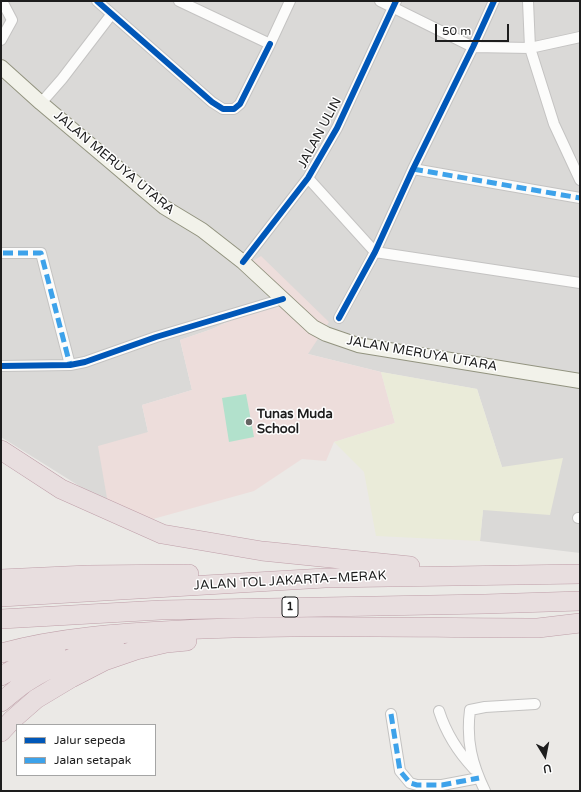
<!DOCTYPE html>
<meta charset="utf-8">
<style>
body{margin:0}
#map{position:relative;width:581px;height:792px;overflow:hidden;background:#ebe9e6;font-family:"Varela Round",sans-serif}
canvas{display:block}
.frame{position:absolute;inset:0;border:2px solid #1d1d1d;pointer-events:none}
.legend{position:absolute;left:16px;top:724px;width:140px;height:52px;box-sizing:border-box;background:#fff;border:1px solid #a5a5a5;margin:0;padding:5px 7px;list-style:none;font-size:12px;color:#1d1d1d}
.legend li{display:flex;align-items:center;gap:8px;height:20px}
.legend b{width:20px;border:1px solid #a5a5a5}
.north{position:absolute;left:525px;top:736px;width:40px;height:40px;-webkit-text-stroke:3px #fff;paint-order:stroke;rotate:170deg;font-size:11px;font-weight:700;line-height:16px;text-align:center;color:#1d1d1d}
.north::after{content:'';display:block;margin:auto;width:14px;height:18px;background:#1d1d1d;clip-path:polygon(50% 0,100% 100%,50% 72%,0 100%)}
.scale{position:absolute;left:435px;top:24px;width:74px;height:18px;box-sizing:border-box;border:2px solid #1d1d1d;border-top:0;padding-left:5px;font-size:12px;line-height:14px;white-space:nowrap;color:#1d1d1d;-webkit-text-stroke:3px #fff;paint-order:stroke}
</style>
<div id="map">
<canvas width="581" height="792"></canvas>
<div class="frame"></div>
<ul class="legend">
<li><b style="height:5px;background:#0057b8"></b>Jalur sepeda</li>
<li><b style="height:5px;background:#3da2ea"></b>Jalan setapak</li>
</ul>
<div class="north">U</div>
<div class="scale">50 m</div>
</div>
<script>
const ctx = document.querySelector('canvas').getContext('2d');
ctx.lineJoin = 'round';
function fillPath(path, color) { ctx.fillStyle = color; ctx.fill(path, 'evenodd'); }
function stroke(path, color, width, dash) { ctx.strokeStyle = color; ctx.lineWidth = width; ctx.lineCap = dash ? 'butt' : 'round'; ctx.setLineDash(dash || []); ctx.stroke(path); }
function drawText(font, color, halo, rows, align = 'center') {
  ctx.font = font + ' "Varela Round",sans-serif'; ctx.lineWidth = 3; ctx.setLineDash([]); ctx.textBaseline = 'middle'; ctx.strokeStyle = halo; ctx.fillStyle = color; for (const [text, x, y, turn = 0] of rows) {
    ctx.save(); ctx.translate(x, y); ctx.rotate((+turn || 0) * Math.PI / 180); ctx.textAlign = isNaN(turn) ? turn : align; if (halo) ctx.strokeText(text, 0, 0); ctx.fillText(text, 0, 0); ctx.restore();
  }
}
const residential = new Path2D(`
 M1 1H580V553L480 541 483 509 502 467 477 389 381 372 308 354 279 298 212 329 180 340 192 390 142 405 148 432 108 504 1 437Z`);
const commercial = new Path2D(`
 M261 256 329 322 308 354 381 372 395 423 334 442 326 461 302 459 254 491 153 519 108 504 98 446 148 432 142 405 192 390 180 340 212 329 279 299 244 266Z`);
const farmland = new Path2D(`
 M381 372 477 389 502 467 563 458 550 515 483 510 480 541 376 536 364 472 334 442 395 423Z`);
const pitch = new Path2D(`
 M246 394 254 437 229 442 222 398Z`);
const street = new Path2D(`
 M97 1 212 102 223 109H234L240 104 270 44
 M179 1 270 44 290 1
 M380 1 473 47 530 48 580 37
 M528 1 530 48 554 124 580 180
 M1 40 12 20 2 1
 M41 103 62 79 111 15
 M413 169 580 198
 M308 178 375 252 580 283
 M3 253H41L70 365
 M243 262 308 178 337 128 396 1
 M339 318 375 252 413 169 473 47 494 1
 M1 366 70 365 85 362 156 337 283 299
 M578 518H580
 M439 711C446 733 458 752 474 769
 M391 714 400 771 410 783 417 785H442L479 778
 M485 791C472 764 466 741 470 710L485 707 535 704`);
const secondary = new Path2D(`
 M1 67 41 103 164 207 202 230 243 262 313 327 326 334 358 345 580 381`);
const highway = new Path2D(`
 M1 450 61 489 162 534 262 551 410 566
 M1 579 88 575 189 574
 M1 597 325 578 580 574
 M1 619 161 610 485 604 580 601
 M1 653C59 637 120 633 181 630 299 624 419 628 538 628L580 623
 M1 676 43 653 56 648
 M1 702C10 695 18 687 28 681 55 664 84 652 115 641
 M1 732 12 720 36 699 71 678 104 661 136 650 166 643 187 641`);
const quiet = new Path2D(`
 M413 169 580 198
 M3 253H41L70 365
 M391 714 400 771 410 783 417 785H442L479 778`);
const cycleway = new Path2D(`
 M97 1 212 102 223 109H234L240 104 270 44
 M243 262 308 178 337 128 396 1
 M339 318 375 252 413 169 473 47 494 1
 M1 366 70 365 85 362 156 337 283 299`);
const markers = [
 [249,422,4,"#656463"]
];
const shields = [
 [290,607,16]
];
const shieldNames = [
 ["1",290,607]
];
const streetNames = [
 ["JALAN ULIN",320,133,-62],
 ["JALAN MERUYA UTARA",114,163,40],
 ["JALAN MERUYA UTARA",422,354,10],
 ["JALAN TOL JAKARTA–MERAK",290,581,-3]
];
const poiNames = [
 ["Tunas Muda",257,415],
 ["School",257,430]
];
fillPath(residential, '#dad9d7');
fillPath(commercial, '#eddddb');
fillPath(farmland, '#eaebd9');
fillPath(pitch, '#b2e1cc');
stroke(street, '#c4c3c2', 12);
stroke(secondary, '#92937f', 16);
stroke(highway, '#be9ea8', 20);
stroke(street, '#fcfcfb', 10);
stroke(secondary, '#f2f2ea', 14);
stroke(highway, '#e8dedf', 19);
stroke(quiet, '#3da2ea', 5, [10, 5]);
stroke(cycleway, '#0057b8', 6);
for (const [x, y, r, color] of markers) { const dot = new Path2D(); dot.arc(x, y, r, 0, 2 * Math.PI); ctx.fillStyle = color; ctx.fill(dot); stroke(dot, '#fff', 1.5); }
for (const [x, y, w] of shields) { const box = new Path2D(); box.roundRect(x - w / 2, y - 10, w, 20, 3); ctx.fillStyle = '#fff'; ctx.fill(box); stroke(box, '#1d1d1d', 1); }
drawText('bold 12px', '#1d1d1d', null, shieldNames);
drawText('13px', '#1d1d1d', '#fff', streetNames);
drawText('bold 13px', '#1d1d1d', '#fff', poiNames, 'left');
</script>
